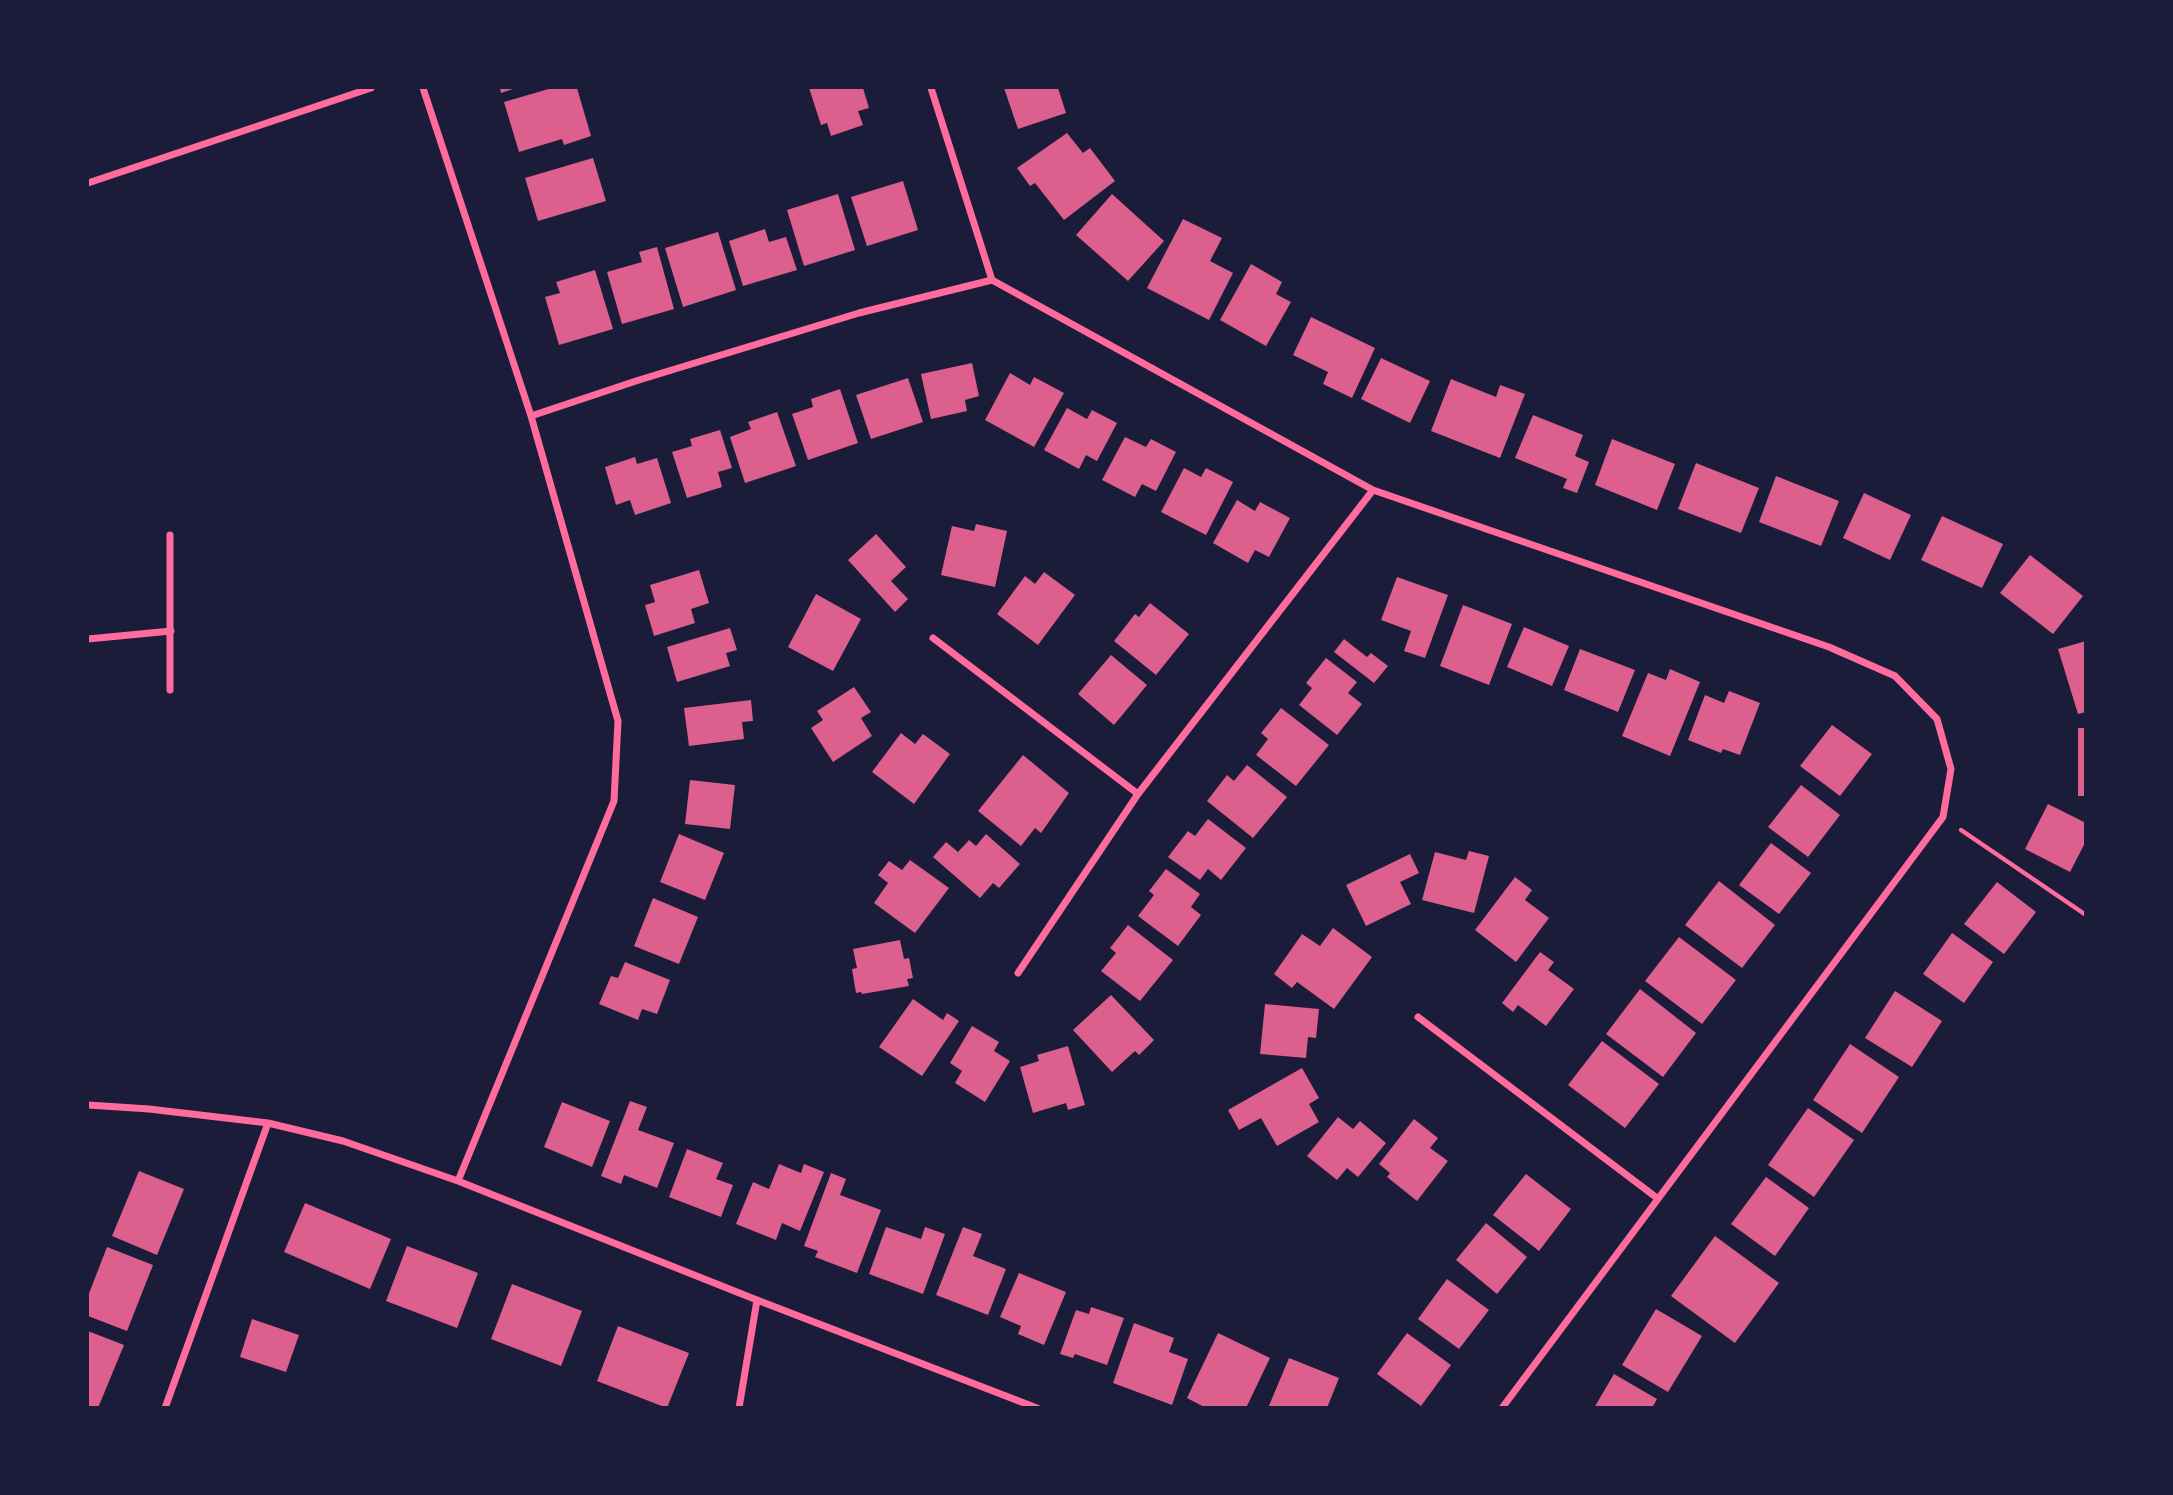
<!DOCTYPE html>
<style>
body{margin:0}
#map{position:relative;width:2173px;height:1495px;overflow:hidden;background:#1b1b3a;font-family:Commissioner,sans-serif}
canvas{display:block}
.frame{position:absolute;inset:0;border:89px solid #1b1b3a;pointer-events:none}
</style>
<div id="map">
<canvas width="2173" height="1495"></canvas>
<div class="frame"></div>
</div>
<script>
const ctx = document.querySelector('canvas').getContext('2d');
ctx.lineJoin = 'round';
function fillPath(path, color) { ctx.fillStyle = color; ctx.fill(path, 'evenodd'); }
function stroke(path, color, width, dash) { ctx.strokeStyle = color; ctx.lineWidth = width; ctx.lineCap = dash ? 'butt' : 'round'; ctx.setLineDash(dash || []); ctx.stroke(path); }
const building = new Path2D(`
 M500 88H516L501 93Z
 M552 88H577L591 136 564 145 562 139 519 152 504 102Z
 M809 88H863L869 108 858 111 863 125 831 136 827 123 821 125Z
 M1004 88H1058L1066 113 1018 129Z
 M1067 133 1083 153 1090 148 1115 181 1064 220 1035 183 1030 186 1017 168Z
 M593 158 606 201 538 221 525 178Z
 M903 181 918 230 867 246 851 197Z
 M838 194 855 250 804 266 787 210Z
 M1112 194 1164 241 1128 281 1076 235Z
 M1183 219 1222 238 1210 261 1233 273 1209 320 1147 288Z
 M765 229 769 242 786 237 797 270 743 286 729 241Z
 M718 232 736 290 683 307 665 248Z
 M657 247 674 309 622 324 607 272 642 262 639 252Z
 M1251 264 1282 282 1276 294 1291 302 1266 346 1220 320Z
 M595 270 613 329 559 345 545 297 560 293 556 282Z
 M1311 317 1375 348 1352 398 1323 384 1328 372 1293 355Z
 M1381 358 1430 381 1410 423 1361 399Z
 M972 363 979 396 965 400 967 411 931 419 921 374Z
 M1010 373 1030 385 1034 377 1064 393 1034 447 985 420Z
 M908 378 923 422 871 439 856 395Z
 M1451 379 1496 397 1500 385 1525 394 1500 458 1431 431Z
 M840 389 858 443 808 460 792 414 813 407 811 399Z
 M1067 408 1087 419 1092 410 1117 423 1097 461 1086 455 1079 469 1044 450Z
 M777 412 796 466 745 483 730 437 751 429 748 422Z
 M1533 415 1583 435 1575 456 1589 462 1577 493 1563 488 1567 479 1515 458Z
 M720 430 732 468 718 472 722 487 687 498 672 452 692 446 690 439Z
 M1125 437 1146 447 1151 439 1176 452 1156 491 1142 484 1135 497 1102 480Z
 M1612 439 1675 464 1657 510 1595 485Z
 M635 457 637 464 657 458 671 503 635 515 630 500 616 505 605 467Z
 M1696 463 1759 488 1741 533 1678 509Z
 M1184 468 1201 477 1206 468 1233 482 1206 535 1161 512Z
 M1776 476 1839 501 1821 546 1759 522Z
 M1864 493 1911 515 1890 560 1843 538Z
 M1237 500 1255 511 1260 502 1290 518 1269 557 1255 550 1248 563 1213 543Z
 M1942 516 2003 544 1982 588 1921 560Z
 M976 524 1007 531 995 587 941 575 952 526 974 531Z
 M876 534 906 567 891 581 908 599 895 612 848 560Z
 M2030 555 2083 596 2053 634 2000 593Z
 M699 570 709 603 691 609 695 623 654 636 645 605 655 602 650 585Z
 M1044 572 1075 595 1038 645 997 614 1025 576 1035 584Z
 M1397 577 1448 595 1425 658 1404 651 1411 631 1381 620Z
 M816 594 861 619 833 671 788 647Z
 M1150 603 1189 634 1156 675 1114 641 1135 614 1139 617Z
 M1463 605 1512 624 1489 685 1440 666Z
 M1524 627 1569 646 1552 686 1507 667Z
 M730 628 737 650 726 653 730 666 677 682 667 647Z
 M1344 639 1367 657 1371 653 1388 666 1374 683 1334 652Z
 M2086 641V712L2078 714 2058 649Z
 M1580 649 1635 670 1618 712 1564 690Z
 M1111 655 1147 685 1114 725 1078 694Z
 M1326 658 1357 682 1348 693 1362 704 1337 735 1299 705 1312 688 1306 683Z
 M1670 669 1700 682 1670 756 1622 736 1648 673 1666 680Z
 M854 687 871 712 861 718 872 736 833 762 811 728 823 720 817 711Z
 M1729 691 1760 703 1740 755 1723 749 1721 753 1688 740 1705 695 1724 703Z
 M751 700 753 721 742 722 744 739 689 746 684 708Z
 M1281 708 1329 745 1296 786 1256 755 1268 739 1261 733Z
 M1832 725 1872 754 1840 796 1800 766Z
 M2078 728H2086V796H2078Z
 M901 733 915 744 923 734 950 754 914 804 872 772Z
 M1023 755 1069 793 1041 833 1035 828 1021 846 978 811Z
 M1247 765 1287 797 1253 838 1207 801 1227 775 1234 781Z
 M690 780 735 785 730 829 685 824Z
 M1801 785 1840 815 1808 857 1768 827Z
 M2048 804 2086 823V841L2070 872 2025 849Z
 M1208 819 1246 848 1221 880 1208 869 1200 880 1168 857 1188 831 1195 836Z
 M679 834 724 853 705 900 660 882Z
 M986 834 1020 864 999 888 993 883 980 898 933 857 946 842 958 852 969 840 976 846Z
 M1771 843 1811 873 1779 914 1739 885Z
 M1469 851 1489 856 1474 913 1422 900 1435 852 1466 860Z
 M1410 854 1419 873 1400 882 1411 904 1366 926 1346 885Z
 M910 860 949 888 915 933 874 903 888 883 878 875 889 861 902 870Z
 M1166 869 1200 894 1191 907 1201 915 1178 946 1138 916 1154 895 1149 891Z
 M1515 877 1532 890 1525 900 1549 918 1516 962 1475 930Z
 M1719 881 1775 925 1742 968 1685 925Z
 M1997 882 2036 912 2004 954 1964 924Z
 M653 898 698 917 679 964 634 946Z
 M1128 925 1173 960 1140 1001 1101 971 1116 953 1110 948Z
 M1333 928 1372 957 1334 1009 1297 982 1292 988 1274 974 1302 934 1320 946Z
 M1952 933 1993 962 1964 1003 1923 974Z
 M1679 937 1736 980 1702 1024 1645 981Z
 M900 940 904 959 909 958 913 978 907 979 909 986 862 994 861 992 856 993 852 969 857 968 853 949Z
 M1540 952 1554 962 1548 970 1574 989 1546 1026 1518 1005 1513 1012 1502 1003Z
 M625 962 670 980 657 1014 642 1009 638 1020 599 1004 611 976 618 978Z
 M1640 989 1696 1033 1663 1077 1606 1034Z
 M1895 991 1942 1021 1912 1067 1865 1038Z
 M1111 995 1154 1040 1139 1055 1135 1051 1112 1072 1073 1030Z
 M913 999 943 1020 947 1013 959 1021 922 1076 879 1047Z
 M1265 1004 1319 1009 1316 1038 1308 1037 1306 1058 1260 1054Z
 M972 1026 999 1042 994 1051 1010 1061 985 1102 955 1083 962 1071 950 1063Z
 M1602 1041 1659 1084 1625 1128 1568 1085Z
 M1850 1044 1899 1077 1862 1133 1813 1100Z
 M1068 1046 1085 1105 1068 1110 1066 1103 1033 1113 1020 1067 1039 1061 1037 1055Z
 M1302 1068 1319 1098 1309 1104 1319 1122 1277 1146 1261 1118 1239 1130 1228 1110Z
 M630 1101 647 1107 638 1130 674 1143 657 1188 624 1175 621 1184 601 1176Z
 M562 1102 610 1121 592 1167 544 1147Z
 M1808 1108 1854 1140 1814 1197 1768 1165Z
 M1338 1117 1353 1129 1360 1121 1386 1143 1358 1177 1347 1168 1337 1180 1307 1156Z
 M1414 1119 1438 1138 1430 1148 1448 1161 1417 1201 1387 1177 1390 1173 1379 1164Z
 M687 1149 723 1163 716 1179 733 1185 721 1217 669 1197Z
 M779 1164 801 1173 804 1164 824 1172 800 1231 782 1223 776 1240 736 1224 753 1182 769 1189Z
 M139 1171 184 1189 157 1255 112 1236Z
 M831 1173 846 1179 840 1195 881 1210 857 1273 815 1257 818 1251 804 1246Z
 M1526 1174 1571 1209 1539 1251 1493 1215Z
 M1766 1177 1809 1208 1775 1256 1731 1224Z
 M305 1203 391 1239 370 1289 284 1252Z
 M1486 1223 1527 1257 1497 1294 1456 1260Z
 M886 1227 921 1239 925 1227 945 1234 923 1294 869 1274Z
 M963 1227 982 1234 973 1256 1006 1269 988 1315 936 1295Z
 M1715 1236 1779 1283 1735 1343 1671 1296Z
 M407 1246 478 1273 457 1328 386 1301Z
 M107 1247 153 1265 127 1331 88 1316V1296Z
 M1019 1273 1066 1292 1044 1345 1018 1334 1021 1326 1000 1317Z
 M1447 1279 1489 1310 1459 1349 1418 1319Z
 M512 1284 582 1311 561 1366 491 1339Z
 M1091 1307 1124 1318 1107 1365 1075 1354 1073 1358 1060 1354 1076 1310 1089 1314Z
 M1656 1309 1702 1336 1668 1392 1622 1365Z
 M252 1319 299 1335 286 1372 240 1357Z
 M1134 1323 1174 1338 1169 1352 1188 1359 1172 1405 1113 1383Z
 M618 1326 689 1353 667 1408 597 1381Z
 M88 1331 124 1345 98 1408H88Z
 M1218 1333 1270 1358 1246 1408H1206L1187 1398Z
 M1407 1333 1451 1365 1421 1406 1377 1374Z
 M1289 1358 1339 1378 1327 1408H1268Z
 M1614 1374 1657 1399 1652 1408H1594Z`);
const path = new Path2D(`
 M1961 830 2086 915`);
const minor = new Path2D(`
 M423 88 531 416 618 721 614 801 458 1181
 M931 88 992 280
 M88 183 371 88
 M531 416 639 380 859 313 992 280 1373 490 1829 647 1895 676 1937 719 1951 769 1943 817 1502 1408
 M170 535V690
 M933 638 1138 794
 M88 639 171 631
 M1018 973 1138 794 1373 490
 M1418 1017 1657 1198
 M88 1105 149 1109 268 1123 343 1141 458 1181 757 1300 1037 1408
 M165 1408 268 1123
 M739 1408 757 1300`);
fillPath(building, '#dd5f8e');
stroke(path, '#ff6b9d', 4.5);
stroke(minor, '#ff6b9d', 7);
</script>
